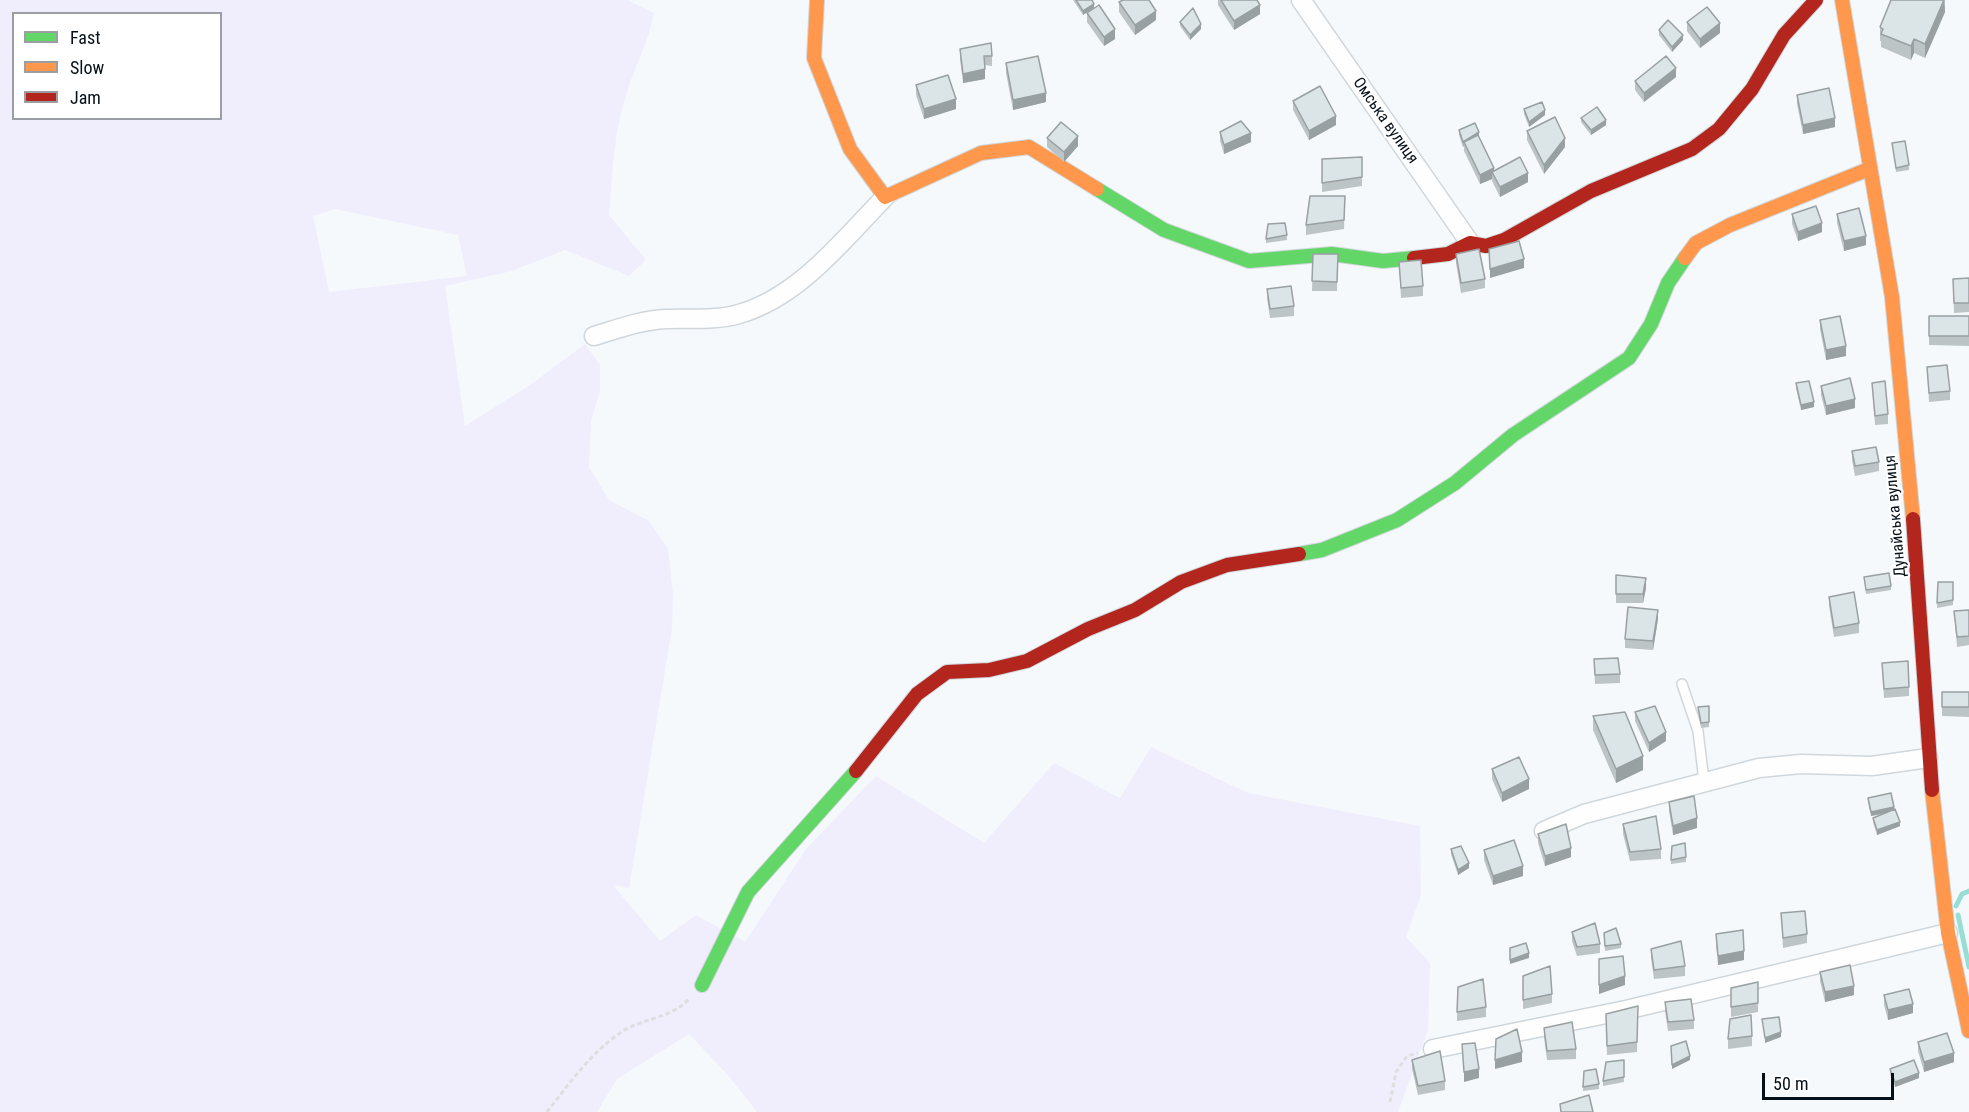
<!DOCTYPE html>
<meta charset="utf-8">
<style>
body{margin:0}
#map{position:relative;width:1969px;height:1112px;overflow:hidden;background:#f6f9fb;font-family:"Roboto Condensed",sans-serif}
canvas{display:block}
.legend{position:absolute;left:12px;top:12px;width:210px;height:108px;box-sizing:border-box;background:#fff;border:2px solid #9b9fa3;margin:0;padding:8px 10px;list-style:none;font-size:18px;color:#061018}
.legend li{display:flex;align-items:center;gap:12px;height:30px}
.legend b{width:30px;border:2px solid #9b9fa3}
.scale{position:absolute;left:1762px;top:1073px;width:132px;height:27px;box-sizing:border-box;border:3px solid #061018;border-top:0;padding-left:8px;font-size:18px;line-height:21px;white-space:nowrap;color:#061018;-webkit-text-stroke:4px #fff;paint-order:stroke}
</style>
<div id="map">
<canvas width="1969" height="1112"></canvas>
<ul class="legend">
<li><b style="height:8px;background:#63d668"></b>Fast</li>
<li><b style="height:8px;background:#ff974d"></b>Slow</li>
<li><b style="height:8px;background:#b3261e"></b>Jam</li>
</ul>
<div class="scale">50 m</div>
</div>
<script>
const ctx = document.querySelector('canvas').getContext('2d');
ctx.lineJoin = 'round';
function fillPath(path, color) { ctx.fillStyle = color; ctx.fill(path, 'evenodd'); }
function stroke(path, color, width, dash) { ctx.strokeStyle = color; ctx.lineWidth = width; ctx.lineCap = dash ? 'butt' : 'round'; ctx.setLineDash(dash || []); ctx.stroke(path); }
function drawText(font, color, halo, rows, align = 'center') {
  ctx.font = font + ' "Roboto Condensed",sans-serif'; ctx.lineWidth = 4.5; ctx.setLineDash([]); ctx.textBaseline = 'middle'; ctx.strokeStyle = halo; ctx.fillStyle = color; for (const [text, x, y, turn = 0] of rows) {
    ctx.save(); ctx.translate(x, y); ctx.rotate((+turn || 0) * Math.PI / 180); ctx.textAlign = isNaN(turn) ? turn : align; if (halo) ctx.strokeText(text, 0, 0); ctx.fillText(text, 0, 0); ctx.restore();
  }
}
const green = new Path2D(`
 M0 0H627L654 13C649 41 635 65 627 92 614 131 612 174 609 215L646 260 629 276 565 250 512 271 445 286 465 426 530 385 585 344 600 365V391L591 421 589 467 609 500 649 521 668 549 673 594 672 628 629 888 613 885 660 941 696 915 745 942 806 849 876 776 984 843 1054 763 1120 798 1151 747 1248 793 1420 826 1421 895 1406 937 1430 963 1428 1030 1398 1112H757L728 1075 689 1034 617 1079 597 1112H0ZM14 14H220V118H14ZM335 209 458 235 467 276 329 292 313 216Z`);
const stream = new Path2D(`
 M1956 906 1962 894 1969 891
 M1958 915 1969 967`);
const path = new Path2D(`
 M1390 1102 1396 1072 1407 1056 1418 1053
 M547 1112C569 1084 592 1051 623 1031 644 1018 672 1018 689 999`);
const lane = new Path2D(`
 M1682 684 1698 731 1704 781`);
const street = new Path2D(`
 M1301 0 1470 243
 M594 336C617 329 642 320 666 319 690 318 715 321 739 314 799 297 843 240 885 197
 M1544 831 1584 814 1759 768 1801 764 1872 766 1928 758
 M1433 1049 1626 1010 1948 933`);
const fast = new Path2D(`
 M1097 189 1164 230 1249 261 1332 254 1383 261 1414 258
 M1299 554 1322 550 1397 520 1455 483 1513 435 1629 358 1651 324 1668 283 1685 258
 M702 985 748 892 856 771`);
const slow = new Path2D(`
 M817 0 814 58 850 149 885 197 981 153 1029 147 1097 189
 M1842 0 1892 297 1913 519
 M1685 258 1696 243 1730 225 1869 169
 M1932 790 1948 933 1969 1031`);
const jam = new Path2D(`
 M1414 258 1448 254 1470 243 1486 246 1504 240 1591 191 1692 149 1719 129 1752 89 1784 35 1816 0
 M1913 519 1932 790
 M856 771 917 694 947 672 989 670 1027 661 1088 629 1135 610 1181 582 1227 565 1299 554`);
const wall = new Path2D(`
 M1073 0H1092L1083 15Z
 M1218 0H1257L1260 14 1234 30 1218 5Z
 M1945 0V12L1925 58 1914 53 1911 60 1881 47V41H1880V27Z
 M1119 2 1156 20 1135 35 1119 12Z
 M1087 13 1115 39 1104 46 1087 22Z
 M1180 22 1201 29 1190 40 1180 26Z
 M1687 22 1720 33 1700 48 1687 31Z
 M1659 30 1683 40 1672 52 1659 35Z
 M960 49 992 56V66L984 65 985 79 963 83 960 59Z
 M1006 63 1046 102 1013 110 1006 73Z
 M1676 77 1644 102 1635 90V81Z
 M916 85 956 109 924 119 916 95Z
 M1797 95 1835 127 1803 134 1797 104Z
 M1293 101 1336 125 1309 140 1293 110Z
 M1524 109 1545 115 1529 127 1524 114Z
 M1581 118 1606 125 1591 135 1581 122Z
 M1459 130 1479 136 1478 137 1494 171 1528 182 1500 197 1492 181V179L1480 184 1464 151V147H1463L1459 135Z
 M1527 131 1565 147 1544 174 1527 140Z
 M1220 132 1251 142 1224 154 1220 141Z
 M1047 138 1078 146 1064 162 1047 147Z
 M1892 143 1909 165V170L1896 172Z
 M1362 157V186L1322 192V183Z
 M1345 196 1344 229 1306 235V225Z
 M1792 214 1822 232 1798 241 1792 224Z
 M1837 214 1866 245 1844 251 1837 223Z
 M1287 235V240L1266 243V239Z
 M1313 254H1338L1337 291H1312Z
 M1456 254 1485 279V288L1461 293 1456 263Z
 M1399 262 1423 286V296L1401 298Z
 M1969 278V312L1954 313 1953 279Z
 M1267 289 1294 306V316L1270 318 1267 298Z
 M1929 316H1969V346L1929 345Z
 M1820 320 1846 356 1826 360 1820 329Z
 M1927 367 1950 391V400L1929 402Z
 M1796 383 1814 407 1801 410 1796 388Z
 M1872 383 1888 414V424L1875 425Z
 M1821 386 1855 408 1826 415 1821 395Z
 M1852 451 1879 462V471L1855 476 1852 460Z
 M1864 577 1891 586V590L1866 594Z
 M1938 582H1953V605L1937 608Z
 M1646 588 1643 603H1616V594Z
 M1829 597 1859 623V633L1834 637 1829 606Z
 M1969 610V645L1957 647 1954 611Z
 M1658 619 1653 650 1625 648V639Z
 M1594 659 1620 674V683L1595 684Z
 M1882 663 1909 687V696L1884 698Z
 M1942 692H1969V717L1942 716Z
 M1709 706V727L1701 728 1698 707Z
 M1635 712 1666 741 1649 752 1635 721Z
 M1593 716 1643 770 1616 783 1593 730Z
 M1492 769 1529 789 1502 802 1492 779Z
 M1868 798 1894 810 1900 826 1877 835 1873 822V818L1883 814 1871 816 1868 802Z
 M1669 802 1697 828 1673 835 1669 811Z
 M1623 824 1661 849V859L1630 861 1623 834Z
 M1538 834 1571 857 1545 866 1538 843Z
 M1672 846 1686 857V862L1671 864Z
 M1451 849 1469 868 1458 875 1451 854Z
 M1484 850 1523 876 1493 885 1484 860Z
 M1781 913 1807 934V943L1783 948Z
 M1572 932 1600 944V953L1577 956 1572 941Z
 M1604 933 1621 944V948L1605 951Z
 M1716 934 1744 960 1718 965 1716 944Z
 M1651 949 1685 966V976L1654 979 1651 958Z
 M1820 972 1854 995 1825 1002 1820 981Z
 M1523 976 1552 994V1003L1523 1009Z
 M1758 982V1012L1731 1017V988Z
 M1884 995 1913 1013 1888 1020 1884 1005Z
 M1665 1002 1694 1020V1029L1668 1031 1665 1011Z
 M1638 1006 1637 1052 1607 1055 1606 1014Z
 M1486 1007V1017L1457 1021V1012Z
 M1544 1028 1576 1049V1059L1547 1060 1544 1037Z
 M1752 1036V1046L1728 1049V1039Z
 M1918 1042 1954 1062 1924 1072 1918 1051Z
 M1412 1060 1445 1081V1090L1418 1095 1412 1069Z
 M1624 1060V1082L1603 1086V1081Z
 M1890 1069 1919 1078 1895 1087 1890 1074Z
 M1584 1071 1599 1084V1089L1583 1091Z`);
const shadedWall = new Path2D(`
 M1944 0 1945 12 1925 58V44Z
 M1094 4V8L1083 15V11Z
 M1260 5V14L1234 30V21Z
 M1156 11V20L1135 35V25Z
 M1720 23V33L1700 48V39Z
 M1201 24V29L1190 40V35Z
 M1115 29V39L1104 46V37Z
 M1683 35V40L1672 52V47Z
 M1914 39V53L1911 60V46Z
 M1676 68V77L1644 102V93Z
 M985 69V79L963 83V74Z
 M1046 93V102L1013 110V100Z
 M956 99V109L924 119V109Z
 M1545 110V115L1529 127V122Z
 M1336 116V125L1309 140V131Z
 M1835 118V127L1803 134V125Z
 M1606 120V125L1591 135V130Z
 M1479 132V136L1465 145 1464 142 1463 147V142Z
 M1251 133V142L1224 154V145Z
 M1078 136V146L1064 162V152Z
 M1565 138V147L1544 174V165Z
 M1494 168V176L1492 172V179L1480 184V175Z
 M1528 173V182L1500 197V187Z
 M1822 223V232L1798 241V232Z
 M1866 236V245L1844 251V241Z
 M1524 259V268L1490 278V269Z
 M1846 346V356L1826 360V350Z
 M1855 399V408L1826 415V406Z
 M1814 402V407L1801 410V405Z
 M1646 578V588L1643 603V594Z
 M1658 610V619L1653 650V641Z
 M1666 732V741L1649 752V743Z
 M1643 756V770L1616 783V769Z
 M1529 779V789L1502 802V793Z
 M1894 807V811L1871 816V812Z
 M1697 818V828L1673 835V826Z
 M1900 822V826L1877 835V830Z
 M1571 848V857L1545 866V856Z
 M1469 863V868L1458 875V870Z
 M1523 866V876L1493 885V876Z
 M1744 951V960L1718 965V956Z
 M1529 953V958L1510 964V960Z
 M1625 976V985L1599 994V985Z
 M1854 986V995L1825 1002V992Z
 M1913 1004V1013L1888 1020V1010Z
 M1781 1032V1037L1765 1043V1038Z
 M1522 1052V1062L1495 1069V1060Z
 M1954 1053V1062L1924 1072V1062Z
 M1690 1056V1060L1672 1069V1065Z
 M1479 1069V1078L1464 1082V1072Z
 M1919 1073V1078L1895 1087V1082Z`);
const building = new Path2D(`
 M1076 0H1092L1094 4 1083 11Z
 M1123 0H1149L1156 11 1135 25 1119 2Z
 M1221 0H1257L1260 5 1234 21Z
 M1891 0H1944L1925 44 1914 39 1911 46 1881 34 1883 29 1880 27Z
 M1099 5 1115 29 1104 37 1087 13Z
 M1707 7 1720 23 1700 39 1687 22Z
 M1193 8 1201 24 1190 35 1180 22Z
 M1668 20 1683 35 1672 47 1659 30Z
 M991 43 992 56H984L985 69 963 74 960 49Z
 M1038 56 1046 93 1013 100 1006 63Z
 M1666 56 1676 68 1644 93 1635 81Z
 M948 75 956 99 924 109 916 85Z
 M1320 86 1336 116 1309 131 1293 101Z
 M1829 88 1835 118 1803 125 1797 95Z
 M1542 102 1545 110 1529 122 1524 109Z
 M1597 107 1606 120 1591 130 1581 118Z
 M1555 117 1565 138 1544 165 1527 131Z
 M1241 121 1251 133 1224 145 1220 132Z
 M1061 122 1078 136 1064 152 1047 138Z
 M1475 123 1479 132 1463 142 1459 130Z
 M1478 135 1494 168 1480 175 1464 142Z
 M1905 141 1909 165 1896 168 1892 143Z
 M1362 157V177L1322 183V159Z
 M1520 157 1528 173 1500 187 1492 172Z
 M1310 196H1345L1344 220 1306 225Z
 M1816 206 1822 223 1798 232 1792 214Z
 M1859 208 1866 236 1844 241 1837 214Z
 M1285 223 1287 235 1266 239 1268 224Z
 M1519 241 1524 259 1490 269 1489 249Z
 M1479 249 1485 279 1461 283 1456 254Z
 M1313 254H1338L1337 282 1312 281Z
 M1421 260 1423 286 1401 288 1399 262Z
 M1969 278V303H1954L1953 279Z
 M1291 286 1294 306 1270 309 1267 289Z
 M1840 316 1846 346 1826 350 1820 320Z
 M1929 316H1969V336H1929Z
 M1947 365 1950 391 1929 393 1927 367Z
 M1850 378 1855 399 1826 406 1821 386Z
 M1809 381 1814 402 1801 405 1796 383Z
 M1885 381 1888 414 1875 416 1872 383Z
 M1876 447 1879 462 1855 466 1852 451Z
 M1889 573 1891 586 1866 590 1864 577Z
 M1616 575 1646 578 1643 594H1616Z
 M1938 582H1953V600L1937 603Z
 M1854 592 1859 623 1834 628 1829 597Z
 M1628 607 1658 610 1653 641 1625 639Z
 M1969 610V636L1957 637 1954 611Z
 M1618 658 1620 674 1595 675 1594 659Z
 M1908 661 1909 687 1884 689 1882 663Z
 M1942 692H1969V707H1942Z
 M1655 706 1666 732 1649 743 1635 712Z
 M1709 706V722L1701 723 1698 707Z
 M1625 712 1643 756 1616 769 1593 716Z
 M1519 757 1529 779 1502 793 1492 769Z
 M1891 793 1894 807 1871 812 1868 798Z
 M1694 796 1697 818 1673 826 1669 802Z
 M1895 809 1900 822 1877 830 1873 818Z
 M1656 816 1661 849 1630 852 1623 824Z
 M1566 824 1571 848 1545 856 1538 834Z
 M1514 840 1523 866 1493 876 1484 850Z
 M1685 843 1686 857 1671 860 1672 846Z
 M1461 846 1469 863 1458 870 1451 849Z
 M1805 911 1807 934 1783 938 1781 913Z
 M1595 923 1600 944 1577 947 1572 932Z
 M1616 928 1621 944 1605 946 1604 933Z
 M1743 930 1744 951 1718 956 1716 934Z
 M1681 941 1685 966 1654 970 1651 949Z
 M1526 943 1529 953 1510 960V948Z
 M1623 956 1625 976 1599 985V959Z
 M1850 965 1854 986 1825 992 1820 972Z
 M1550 966 1552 994 1523 1000V976Z
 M1483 979 1486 1007 1457 1012 1458 987Z
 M1758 982V1003L1731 1007V988Z
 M1909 989 1913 1004 1888 1010 1884 995Z
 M1691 999 1694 1020 1668 1022 1665 1002Z
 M1638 1006 1637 1042 1607 1046 1606 1014Z
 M1751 1015 1752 1036 1728 1039 1730 1019Z
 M1779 1017 1781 1032 1765 1038 1762 1019Z
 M1572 1022 1576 1049 1547 1051 1544 1028Z
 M1517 1029 1522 1052 1495 1060 1496 1039Z
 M1947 1033 1954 1053 1924 1062 1918 1042Z
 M1686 1041 1690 1056 1672 1065 1671 1046Z
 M1475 1043 1479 1069 1464 1072 1462 1044Z
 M1440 1051 1445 1081 1418 1086 1412 1060Z
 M1624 1060V1077L1603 1081 1606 1062Z
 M1914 1060 1919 1073 1895 1082 1890 1069Z
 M1596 1069 1599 1084 1583 1087 1584 1071Z
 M1589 1095 1593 1112H1561L1560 1104Z`);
const streetNames = [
 ["Омська вулиця",1385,121,55],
 ["Дунайська вулиця",1896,516,-95]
];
fillPath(green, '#f0edfd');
stroke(stream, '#98ded5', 5);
stroke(lane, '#cfd7dc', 12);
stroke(street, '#cfd7dc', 21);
stroke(fast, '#cfd7dc', 16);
stroke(slow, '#cfd7dc', 16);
stroke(jam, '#cfd7dc', 16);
stroke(path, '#dddfdf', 3, [4.5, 3]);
stroke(lane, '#fefefe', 9);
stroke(street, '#fefefe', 18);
stroke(fast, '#63d668', 14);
stroke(slow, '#ff974d', 14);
stroke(jam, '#b3261e', 14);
fillPath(wall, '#bcc4c6');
fillPath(shadedWall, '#99a0a1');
fillPath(building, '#dbe4e6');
stroke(building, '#99a0a1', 1.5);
drawText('16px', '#061018', '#fff', streetNames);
</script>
